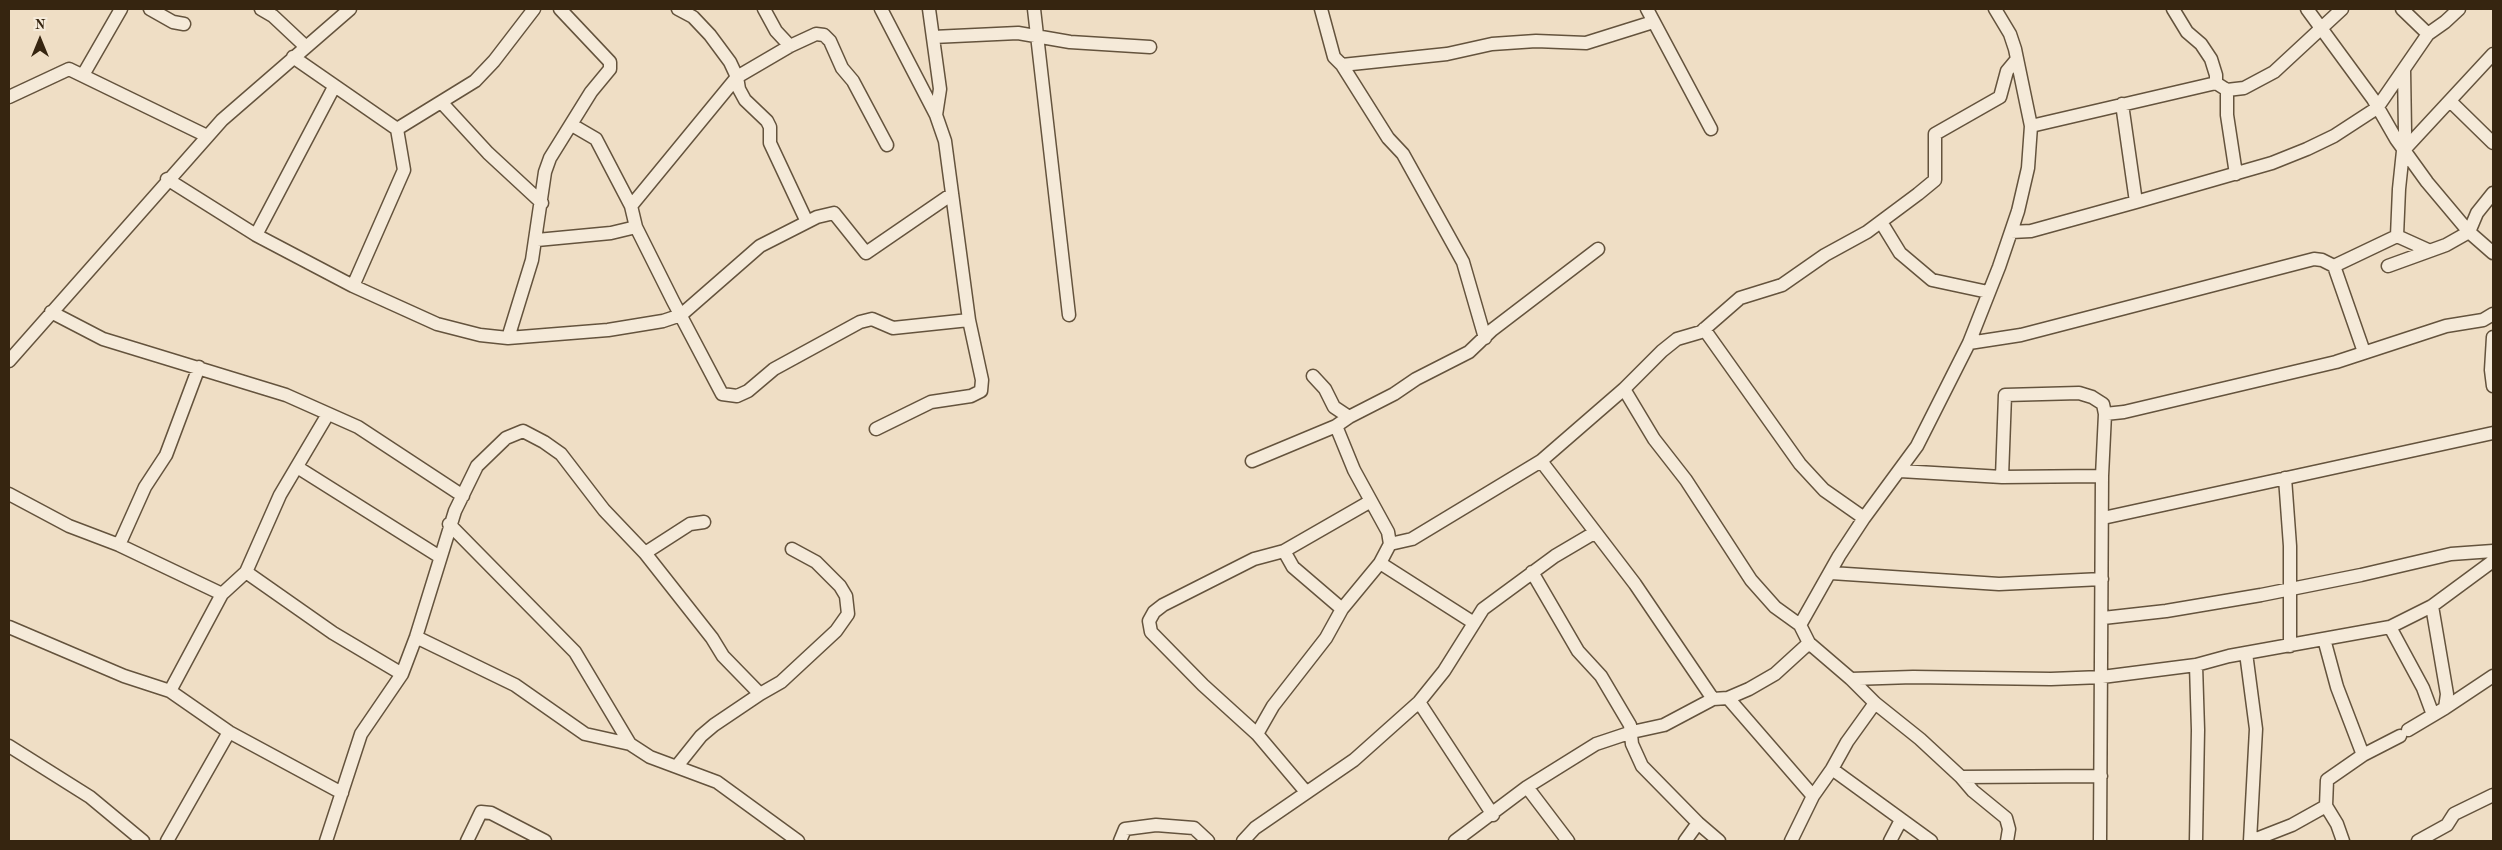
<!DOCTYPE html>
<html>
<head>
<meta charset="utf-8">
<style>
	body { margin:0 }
	#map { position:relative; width:2502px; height:850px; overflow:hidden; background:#efdec5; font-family:"Old Standard TT",serif }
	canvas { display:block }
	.frame { position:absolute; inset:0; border:10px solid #362510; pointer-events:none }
	.north { position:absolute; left:15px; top:15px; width:50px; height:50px; -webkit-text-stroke:4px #f5ead9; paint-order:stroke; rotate:0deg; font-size:14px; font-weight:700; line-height:20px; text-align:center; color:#362510 }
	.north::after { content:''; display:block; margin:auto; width:18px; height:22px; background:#362510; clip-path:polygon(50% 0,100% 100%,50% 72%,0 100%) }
</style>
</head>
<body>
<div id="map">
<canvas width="2502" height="850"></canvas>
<div class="frame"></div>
<div class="north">N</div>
</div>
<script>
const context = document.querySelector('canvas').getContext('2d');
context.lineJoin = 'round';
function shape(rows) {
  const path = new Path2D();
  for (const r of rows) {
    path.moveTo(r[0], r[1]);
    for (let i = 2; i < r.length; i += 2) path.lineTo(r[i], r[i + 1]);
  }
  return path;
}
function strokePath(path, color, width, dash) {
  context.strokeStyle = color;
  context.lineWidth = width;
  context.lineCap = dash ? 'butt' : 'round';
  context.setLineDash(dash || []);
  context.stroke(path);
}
const minor = shape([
	[150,9,173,22,184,24],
	[261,9,273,16,305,46],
	[678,9,693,17,710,35,730,62,737,77,739,89,745,100,767,121,770,127,770,143,807,222],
	[764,9,776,31,790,46],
	[929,9,940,89,936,115],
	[1034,9,1069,315],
	[1321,9,1334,57,1342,65,1388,138,1403,154,1463,262,1485,338],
	[1647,9,1711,129],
	[2173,9,2187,32,2201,44,2211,59,2216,75,2216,83],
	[2307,9,2373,99,2396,139,2427,182,2469,232,2493,253],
	[2402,9,2428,34,2445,22,2459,9],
	[933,37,1018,33,1070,42,1150,47],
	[293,57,397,129,404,170,353,286],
	[1342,65,1447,54,1492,44,1536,41,1586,43,1653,22],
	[83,75,121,9],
	[2227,90,2227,115,2236,174],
	[9,97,69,69,207,136],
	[2450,101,2493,143],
	[442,103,488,153,542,203],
	[2122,104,2136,202],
	[572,125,596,139,631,206,636,227,673,301,722,394,737,396,748,391,774,369,860,322,872,319,893,328,969,320],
	[2031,126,2216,83,2227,90,2244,88,2274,72,2342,9],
	[397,129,475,81,494,61,534,9],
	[2404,150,2493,54],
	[167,179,256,235,353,286,437,324,480,335,508,338,608,330,663,321,681,315,760,246,817,217,834,213,866,253,952,194],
	[631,206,737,77,790,46,816,34,824,35,830,41,842,68,853,81,887,145],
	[1881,222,1900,253,1932,280,1988,292],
	[2011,232,2031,231,2136,202,2272,163,2307,149,2334,136,2377,108,2428,34],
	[256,235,334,87],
	[2397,236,2399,189,2405,132,2404,69],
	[2397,236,2428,250],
	[537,240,611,233,636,227],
	[2334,266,2397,236],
	[2388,266,2446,245,2469,232,2477,213,2493,193],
	[51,312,103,339,286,395,358,427,463,496],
	[1704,329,1800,464,1824,490,1864,518],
	[2493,337,2491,370,2493,386],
	[508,338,532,260,545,172,550,158,591,92,610,69,610,62,560,9],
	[1969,343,2021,335,2314,259,2322,260,2334,266,2364,352],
	[9,361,222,120,350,9],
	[1313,376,1325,389,1334,407,1349,417],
	[1624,389,1654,439,1686,480,1751,580,1775,607,1800,625,1809,643,1851,679,1875,703,1920,739,1961,777,1973,791,2006,818,2009,829,2007,841],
	[1336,426,1354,470,1388,532,1390,544],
	[876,429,931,402,971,396,981,391,982,380,969,320,945,141,936,115,881,9],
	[1252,461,1336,426,1349,417,1394,394,1416,379,1469,352,1492,330,1598,249],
	[1541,461,1635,584,1713,699],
	[297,467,440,557],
	[1900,471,2002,477,2102,476],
	[2002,477,2005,395,2079,393,2092,397,2103,404,2105,414,2124,412,2336,362,2446,326,2483,320,2493,314],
	[2285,478,2290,546,2290,646],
	[9,494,69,526,119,545,222,594],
	[2103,518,2493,433],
	[449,524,575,652,630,744],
	[119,545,145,487,166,455,199,367],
	[1284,551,1293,567,1342,609],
	[645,553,690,524,704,522],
	[1380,563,1474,623],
	[246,572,333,633,402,674],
	[1532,572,1578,651,1601,676,1630,725,1632,744,1642,766,1698,823,1719,841],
	[1831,573,1999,584,2102,579],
	[2432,606,2447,694,2445,708],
	[2103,618,2166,611,2261,595,2361,575,2451,554,2493,551],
	[1800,625,1839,556,1864,518,1917,446,1969,343,1999,267,2018,211,2028,168,2031,126,2015,49,2010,34,1995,9],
	[9,627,124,676,170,691,229,732,342,793],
	[2390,627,2423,688,2433,715],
	[416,637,515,685,585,734,630,744,650,757,717,782,798,841],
	[2324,639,2337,687,2363,755],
	[2246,653,2256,729,2250,841],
	[2196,665,2198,730,2196,841],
	[1851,679,1913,677,2051,679,2102,677,2196,665,2229,656,2390,627,2432,606,2493,561],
	[170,691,222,594,246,572,280,495,328,414],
	[1728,698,1813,796],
	[1419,702,1493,815],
	[2408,730,2445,708,2493,676],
	[1257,734,1273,706,1326,638,1342,609,1380,563,1390,544,1412,539,1541,461,1624,389,1662,351,1677,339,1701,332,1740,298,1782,285,1825,255,1867,232,1918,194,1935,180,1935,134,2000,97,2007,71,2017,59],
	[9,746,90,797,143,841],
	[677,766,701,736,714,725,760,694,781,682,836,631,848,614,846,596,840,586,816,562,792,549],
	[1832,769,1931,841],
	[1961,777,2101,776],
	[1527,787,1568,841],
	[1306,792,1257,734,1203,685,1151,632,1149,621,1154,612,1163,605,1254,559,1284,551,1371,501],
	[2326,806,2337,824,2343,841],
	[167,841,229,732],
	[326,841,361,734,402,674,416,637,455,511,477,466,506,438,523,431,544,442,561,454,604,510,645,553,712,638,723,656,760,694],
	[467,841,481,812,491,813,545,841],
	[1120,841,1125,829,1156,825,1194,828,1208,841],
	[1243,841,1255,828,1354,760,1419,702,1444,671,1483,609,1555,556,1594,533],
	[1455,841,1527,787,1596,744,1632,732,1664,725,1713,699,1728,698,1749,689,1775,674,1809,643],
	[1685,841,1698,823],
	[1791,841,1813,796,1832,769,1847,742,1875,703],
	[1890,841,1901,820],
	[2100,841,2102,476,2105,414],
	[2251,841,2292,825,2326,806,2327,780,2363,755,2400,736],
	[2418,841,2447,825,2454,814,2493,795]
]);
strokePath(minor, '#64533d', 15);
strokePath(minor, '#f5ead9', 12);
</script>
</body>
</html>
